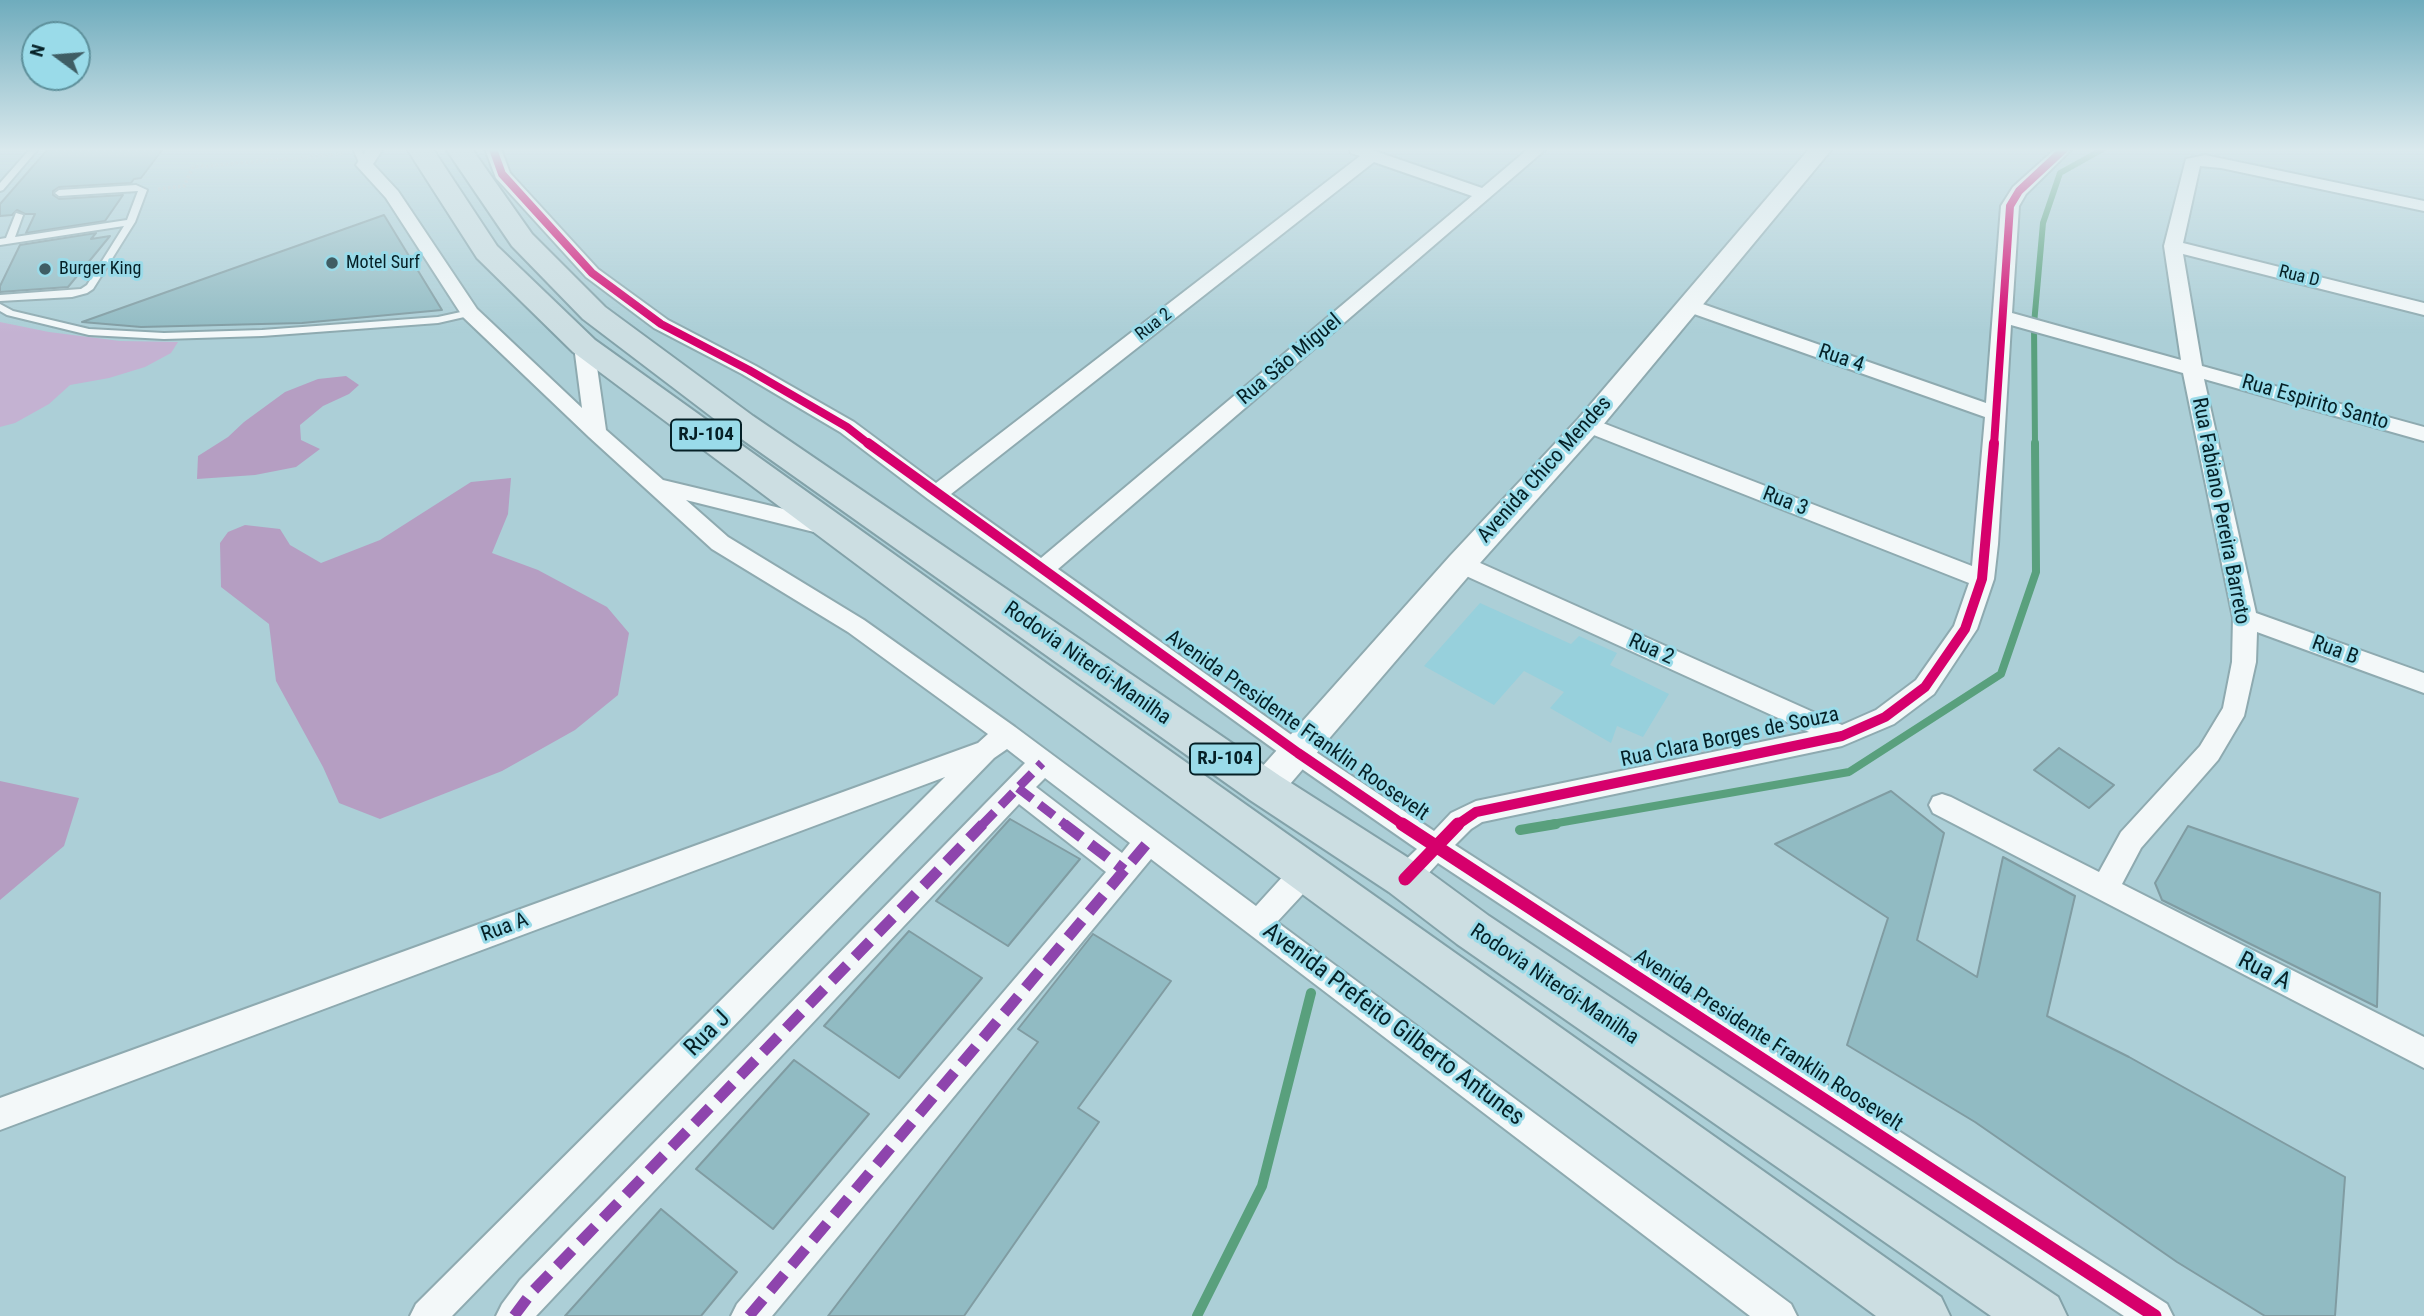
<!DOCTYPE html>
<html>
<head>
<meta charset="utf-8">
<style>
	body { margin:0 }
	#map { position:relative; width:2424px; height:1316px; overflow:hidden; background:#accfd7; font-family:"Roboto Condensed",sans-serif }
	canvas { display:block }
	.north { position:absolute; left:21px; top:21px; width:70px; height:70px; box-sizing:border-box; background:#9adbe9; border:2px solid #5e909b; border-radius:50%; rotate:286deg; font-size:19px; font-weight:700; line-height:28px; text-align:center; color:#052026 }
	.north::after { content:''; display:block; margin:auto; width:24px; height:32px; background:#3f5d64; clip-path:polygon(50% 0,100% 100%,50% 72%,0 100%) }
</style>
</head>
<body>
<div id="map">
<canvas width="2424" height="1316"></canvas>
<div class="north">N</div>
</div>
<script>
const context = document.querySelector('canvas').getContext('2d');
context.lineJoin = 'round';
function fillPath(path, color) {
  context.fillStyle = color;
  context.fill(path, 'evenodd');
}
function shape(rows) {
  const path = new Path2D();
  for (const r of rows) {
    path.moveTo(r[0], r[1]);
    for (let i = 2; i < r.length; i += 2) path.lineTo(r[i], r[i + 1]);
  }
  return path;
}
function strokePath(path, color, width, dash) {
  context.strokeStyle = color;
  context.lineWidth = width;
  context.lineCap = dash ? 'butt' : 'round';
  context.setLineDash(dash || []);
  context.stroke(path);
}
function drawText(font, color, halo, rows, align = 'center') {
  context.font = font + ' "Roboto Condensed",sans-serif';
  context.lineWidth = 6;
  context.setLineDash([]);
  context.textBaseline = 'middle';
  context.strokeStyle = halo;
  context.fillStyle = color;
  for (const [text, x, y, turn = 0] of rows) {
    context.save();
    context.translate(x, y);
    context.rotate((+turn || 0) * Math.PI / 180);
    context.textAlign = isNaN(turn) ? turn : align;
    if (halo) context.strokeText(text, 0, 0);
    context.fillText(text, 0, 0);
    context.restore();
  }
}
const built = shape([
	[1480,603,1571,644,1579,636,1617,653,1610,665,1669,694,1643,737,1617,726,1611,743,1550,708,1564,692,1524,671,1494,705,1424,666]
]);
const green = shape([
	[0,322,49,332,120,341,178,342,171,353,145,367,109,378,70,385,49,404,15,423,0,427]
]);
const forest = shape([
	[346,376,359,385,349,394,323,406,300,425,301,440,320,449,296,467,255,475,197,479,198,456,228,437,244,422,285,392,318,379],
	[511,478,508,514,492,553,538,570,607,607,629,633,618,695,575,730,502,771,380,819,339,803,323,767,276,681,269,624,221,587,220,543,228,532,245,525,280,529,290,545,321,563,380,540,471,482],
	[0,781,79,798,64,846,0,900]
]);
const streamFar2 = shape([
	[2035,445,2034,324,2043,223,2060,173,2103,149]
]);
const streamFar1 = shape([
	[1546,825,1849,772,2001,674,2036,572,2035,443]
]);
const stream = shape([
	[1520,830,1556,824],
	[1197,1316,1262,1186,1311,993]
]);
const building = shape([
	[48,149,163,149,141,178,134,179,131,183,59,187,53,191,53,195,59,199,123,195,105,221,26,233,35,214,25,214,17,210,12,215,0,216,0,204,48,149],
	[384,215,442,310,302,323,141,327,82,322,384,215],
	[96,233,91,239,110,236,68,287,0,292,0,286,20,245,96,233],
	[2059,748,2114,785,2089,808,2034,770,2059,748],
	[1891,791,1944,833,1917,940,1977,977,2003,857,2075,896,2047,1016,2129,1057,2345,1177,2335,1316,2265,1316,2177,1262,1975,1122,1847,1045,1888,918,1775,844,1891,791],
	[1010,819,1080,859,1008,946,936,901,1010,819],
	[2188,826,2380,893,2377,1007,2162,900,2155,883,2188,826],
	[909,931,982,978,899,1078,824,1026,909,931],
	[1093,934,1171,981,1078,1108,1099,1122,964,1316,828,1316,1038,1042,1018,1029,1093,934],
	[794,1060,869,1114,773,1229,696,1169,794,1060],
	[661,1209,737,1272,701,1316,565,1316,661,1209]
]);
const path = shape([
	[158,189,184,186,193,167,343,154]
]);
const lane = shape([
	[30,149,38,149,3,190,0,191,0,183,30,149],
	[353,149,361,149,368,165,367,167,361,167,353,149],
	[136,185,147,190,135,222,93,289,87,293,72,297,0,301,0,295,81,289,87,285,124,226,0,245,0,239,6,238,16,213,23,215,15,237,127,220,138,191,59,196,55,193,59,190,136,185],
	[0,304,13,311,89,329,164,333,262,330,438,317,470,310,475,313,473,315,438,323,262,336,164,339,89,335,7,315,0,311,0,304]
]);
const street = shape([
	[367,149,383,149,373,164,398,191,477,309,582,408,574,346,577,342,591,342,594,346,606,430,663,480,830,520,838,523,841,528,838,533,830,536,686,500,728,537,864,620,1015,727,1256,906,1295,863,1305,860,1315,863,1319,872,1315,881,1277,922,1791,1304,1797,1316,1750,1316,1151,859,772,1316,731,1316,737,1304,1106,872,1019,804,536,1316,496,1316,502,1304,520,1280,1025,763,1007,749,994,758,452,1316,410,1316,416,1304,945,777,0,1130,0,1098,978,743,988,734,848,632,712,549,589,437,463,317,386,198,356,165,367,149],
	[1045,778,1130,843,1122,853,1036,787,1045,778],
	[485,149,501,149,510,173,598,269,668,320,756,366,854,422,936,483,1360,156,1351,153,1350,149,1369,149,1482,188,1528,149,1546,149,1058,569,1307,746,1434,831,1451,813,1476,801,1809,732,1453,570,1450,564,1453,558,1461,556,1469,558,1842,725,1876,710,1916,680,1954,626,1969,583,1581,430,1578,425,1581,420,1595,420,1972,566,1985,417,1680,309,1678,305,1680,301,1694,301,1986,403,2001,206,2013,187,2055,149,2072,149,2026,194,2019,206,2012,313,2181,360,2164,246,2186,159,2205,155,2424,201,2424,211,2221,168,2200,166,2183,243,2424,303,2424,315,2183,254,2202,366,2424,427,2424,441,2204,379,2256,613,2424,673,2424,693,2257,632,2256,662,2244,716,2218,760,2141,848,2122,884,2424,1037,2424,1068,1933,813,1929,805,1933,797,1942,794,1951,797,2099,872,2121,832,2200,746,2223,708,2232,662,2233,618,2183,373,2011,325,1998,544,1994,579,1977,629,1934,694,1894,724,1842,746,1482,822,1471,829,1455,845,2167,1304,2173,1316,2124,1316,1438,863,1415,888,1405,891,1395,888,1391,879,1395,870,1417,849,1289,760,928,499,840,432,742,374,654,328,586,277,496,178,485,149],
	[1374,162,1472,196,1041,558,951,494,1374,162]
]);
const secondary = shape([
	[1809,149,1832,149,1598,431,1472,572,1278,798,1265,803,1252,798,1247,788,1252,778,1450,556,1578,419,1809,149]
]);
const highway = shape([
	[407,149,433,149,497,246,595,340,1050,666,1941,1297,1950,1316,1876,1316,1022,688,573,352,477,258,407,149],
	[446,149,472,149,532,234,605,307,753,416,1280,776,1421,866,1489,916,2058,1297,2067,1316,1991,1316,1457,944,1389,892,1250,800,729,430,583,319,512,246,446,149]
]);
const quietFar1 = shape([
	[1018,788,1066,825],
	[982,825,1042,763]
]);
const quiet = shape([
	[1064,824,1124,870],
	[514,1316,532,1292,983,824],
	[749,1316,1149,841]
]);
const cyclewayFar2 = shape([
	[493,149,502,174,592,273,661,324,749,370,847,427,870,445],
	[1994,445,2010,206,2019,191,2064,149]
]);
const cyclewayFar1 = shape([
	[868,443,1298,753,1404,825],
	[1457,825,1476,812,1842,736,1885,717,1925,687,1965,629,1982,579,1994,443]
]);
const cycleway = shape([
	[1402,824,2155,1316],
	[1405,879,1458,824]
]);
const markers = [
	[332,263,7,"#3f5d64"],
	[45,269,7,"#3f5d64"]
];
const farPoinames = [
	["Motel Surf",346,263],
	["Burger King",59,269]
];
const farStreetnames = [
	["Rua D",2299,277,14],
	["Rua 2",1154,325,-38]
];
const shields = [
	[706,435,70],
	[1225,759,70]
];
const shieldNames = [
	["RJ-104",706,435],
	["RJ-104",1225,759]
];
const streetNames = [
	["Rua 4",1841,359,19],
	["Rua São Miguel",1290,360,-40],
	["Rua Espirito Santo",2315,403,16],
	["Avenida Chico Mendes",1545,470,-48],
	["Rua 3",1785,502,21],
	["Rua Fabiano Pereira Barreto",2220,511,79],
	["Rua 2",1651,650,24],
	["Rua B",2335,651,20],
	["Rodovia Niterói-Manilha",1087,664,35],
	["Avenida Presidente Franklin Roosevelt",1297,726,35],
	["Rua Clara Borges de Souza",1730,738,-12],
	["Rua A",505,928,-20],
	["Rodovia Niterói-Manilha",1554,985,34],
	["Avenida Presidente Franklin Roosevelt",1768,1041,33]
];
const nearStreetnames = [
	["Rua A",2264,972,27],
	["Avenida Prefeito Gilberto Antunes",1393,1025,37],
	["Rua J",708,1034,-45]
];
fillPath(built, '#97d0dc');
fillPath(green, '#c4b2d2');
fillPath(forest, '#b59ec2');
strokePath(streamFar2, '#59a07d', 6);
strokePath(streamFar1, '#59a07d', 8);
strokePath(stream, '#59a07d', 10);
fillPath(building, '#91bbc3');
strokePath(building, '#809ca2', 2);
strokePath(lane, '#8eaab0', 4);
strokePath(street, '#8eaab0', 4);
strokePath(secondary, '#8eaab0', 4);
strokePath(highway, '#83a2a9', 4);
strokePath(path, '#bdc8cb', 3.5, [2.5, 2.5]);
fillPath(lane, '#f3f8f9');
fillPath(street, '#f3f8f9');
fillPath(secondary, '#f3f8f9');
fillPath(highway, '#ccdee2');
strokePath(quietFar1, '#8e44ad', 9, [18, 9]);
strokePath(quiet, '#8e44ad', 11, [22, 11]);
strokePath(cyclewayFar2, '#d6006c', 8);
strokePath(cyclewayFar1, '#d6006c', 10);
strokePath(cycleway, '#d6006c', 13);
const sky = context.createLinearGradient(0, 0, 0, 333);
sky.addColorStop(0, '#6facbd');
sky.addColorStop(0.45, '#dae9ed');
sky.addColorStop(1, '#dae9ed00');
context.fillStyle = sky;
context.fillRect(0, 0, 2424, 333);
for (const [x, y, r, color] of markers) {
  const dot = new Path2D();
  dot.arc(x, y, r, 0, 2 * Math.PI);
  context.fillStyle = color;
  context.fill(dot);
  strokePath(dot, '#9adbe9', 2.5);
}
drawText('18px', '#052026', '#9adbe9', farPoinames, 'left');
drawText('18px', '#052026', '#9adbe9', farStreetnames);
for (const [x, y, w] of shields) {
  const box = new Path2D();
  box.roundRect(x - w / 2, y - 15.5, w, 31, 5);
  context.fillStyle = '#9adbe9';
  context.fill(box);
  strokePath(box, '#052026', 2);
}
drawText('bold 19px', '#052026', null, shieldNames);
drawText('21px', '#052026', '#9adbe9', streetNames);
drawText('24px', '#052026', '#9adbe9', nearStreetnames);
</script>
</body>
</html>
